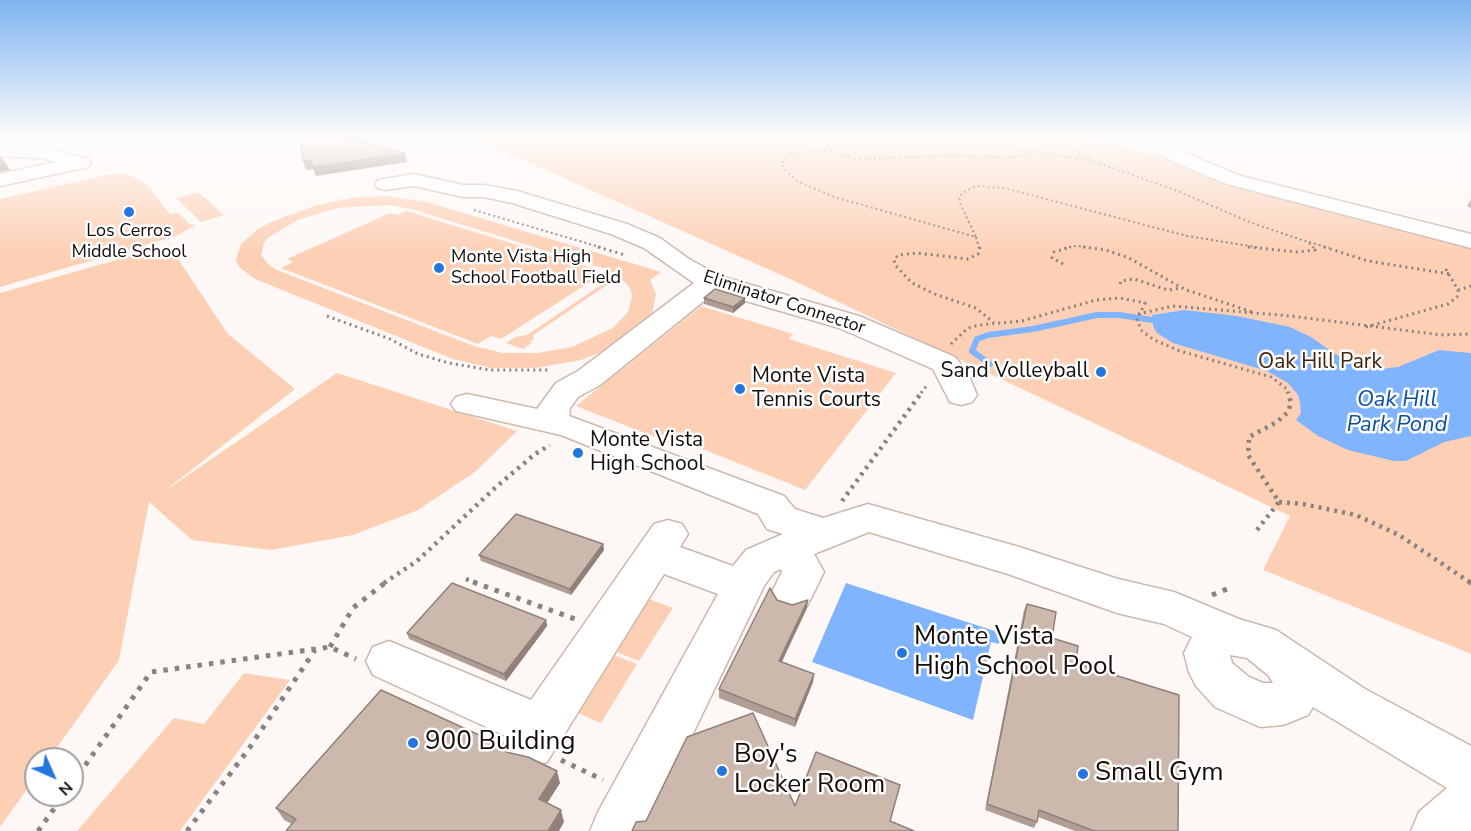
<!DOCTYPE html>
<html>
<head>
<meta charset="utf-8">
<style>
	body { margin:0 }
	#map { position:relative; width:1471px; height:831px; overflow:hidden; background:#fdf8f6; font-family:"Nunito Sans",sans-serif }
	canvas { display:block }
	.north { position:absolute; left:24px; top:747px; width:60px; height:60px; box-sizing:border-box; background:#fff; border:2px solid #a19e9d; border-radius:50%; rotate:135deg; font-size:16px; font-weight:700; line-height:24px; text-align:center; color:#140d09 }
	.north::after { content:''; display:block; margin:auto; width:21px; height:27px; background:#2575e0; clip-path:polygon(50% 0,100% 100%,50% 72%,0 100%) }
</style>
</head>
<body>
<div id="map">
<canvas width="1471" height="831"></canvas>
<div class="north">N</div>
</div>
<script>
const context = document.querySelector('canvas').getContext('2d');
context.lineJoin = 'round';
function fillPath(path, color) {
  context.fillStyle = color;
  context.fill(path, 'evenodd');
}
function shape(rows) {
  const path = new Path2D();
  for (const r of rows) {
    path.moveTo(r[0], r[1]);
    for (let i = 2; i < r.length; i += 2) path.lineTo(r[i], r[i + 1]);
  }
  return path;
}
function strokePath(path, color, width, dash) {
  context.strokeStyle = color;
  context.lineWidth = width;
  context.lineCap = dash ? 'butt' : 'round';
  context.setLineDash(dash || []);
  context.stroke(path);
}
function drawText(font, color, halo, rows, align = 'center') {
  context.font = font + ' "Nunito Sans",sans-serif';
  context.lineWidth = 5;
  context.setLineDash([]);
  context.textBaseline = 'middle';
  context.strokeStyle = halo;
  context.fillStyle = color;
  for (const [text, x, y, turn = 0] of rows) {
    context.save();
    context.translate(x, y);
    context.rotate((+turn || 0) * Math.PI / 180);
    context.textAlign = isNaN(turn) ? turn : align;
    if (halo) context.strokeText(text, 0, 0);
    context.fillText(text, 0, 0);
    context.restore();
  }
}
const green = shape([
	[472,137,1085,137,1163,157,1218,179,1471,247,1471,654,1263,570,1290,516,790,279],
	[116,173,127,173,147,185,170,214,179,213,189,224,196,225,176,236,0,287,0,199],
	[198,192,224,215,201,222,176,198],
	[385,196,427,202,661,272,650,280,656,294,652,315,645,325,619,345,581,360,536,368,491,368,453,359,255,279,239,267,236,260,241,244,258,229,271,222,317,205,352,198],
	[390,205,411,209,609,270,625,282,630,288,632,296,628,312,613,328,572,347,537,353,503,353,474,346,277,270,269,265,261,255,264,243,269,237,298,220,337,208],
	[407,211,595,269,587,274,596,278,501,339,491,336,478,344,281,268,293,262,287,259,390,213,397,215],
	[169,245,227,333,295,389,162,493,337,373,517,431,475,472,418,510,353,535,271,550,192,540,149,502,119,660,49,759,36,759,36,777,0,827,0,293],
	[610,279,614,280,532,336,535,338,530,342,532,343,523,349,506,343,515,337,527,335],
	[701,306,793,334,789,339,896,373,805,490,685,442,680,447,576,406],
	[619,588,673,608,639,661,583,639],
	[580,642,637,664,601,723,541,697],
	[244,673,290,680,180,831,77,831,174,718,204,724]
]);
const water = shape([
	[1185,310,1237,316,1290,327,1311,337,1335,354,1358,365,1380,369,1398,367,1439,350,1471,353,1471,436,1444,442,1406,461,1394,461,1348,450,1318,436,1296,420,1301,413,1300,403,1298,395,1288,383,1267,371,1173,343,1157,333,1153,326,1152,315],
	[846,583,1001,633,999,644,991,642,973,720,812,662]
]);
const stream = shape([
	[990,364,972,351,977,339,988,335,1033,329,1097,315,1119,315,1152,320]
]);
const pathFar3 = shape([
	[769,137,830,142],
	[1047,137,1089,158],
	[1078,137,1127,148],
	[825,150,857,159,942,156,1013,157,1039,152],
	[825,150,789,154,782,163,784,169,797,181,834,197,976,237,959,201,962,193,976,186,1004,188,1187,236,1262,248],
	[825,150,831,142,953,139,1093,161,1175,190,1252,223,1308,242,1314,248],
	[474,210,603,248],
	[976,237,979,248],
	[1309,242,1329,248],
	[1064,248,1076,246,1094,248]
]);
const pathFar2 = shape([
	[598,247,625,255],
	[980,247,978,254,968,259,917,253,898,255,894,260,895,265,912,283,937,295,976,308,994,323],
	[1083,247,1106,250,1129,258,1184,289,1252,312],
	[1248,247,1296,252,1315,250,1312,247],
	[1324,247,1368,261,1450,274],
	[1063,264,1052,258,1054,252,1071,247],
	[1120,284,1121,281,1134,279,1168,290,1181,288],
	[1458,290,1471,286],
	[1138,314,1173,306,1290,316,1441,335,1471,334],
	[327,316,390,339,418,354,449,363,490,370,551,370],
	[1366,327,1448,304,1457,297,1458,290,1444,266],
	[951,344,968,328,979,325,1022,321,1096,300,1120,298,1145,303,1137,320,1142,331,1154,340,1180,351,1271,377,1287,389,1288,393],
	[921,393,928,384]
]);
const pathFar1 = shape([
	[842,501,922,392],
	[1279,502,1303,504,1356,515,1399,535,1471,583],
	[1257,530,1279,502,1248,455,1249,437,1277,422,1288,412,1291,403,1288,392],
	[466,579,477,583],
	[384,583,417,561,496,487,535,454,550,445]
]);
const path = shape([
	[473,582,575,619],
	[1469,582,1471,583],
	[1212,595,1232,587],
	[330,647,353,608,386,582],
	[561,760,603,780],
	[72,784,151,672,330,647,356,659],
	[38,831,64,795],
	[187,831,248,750,315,650]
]);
const minor = shape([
	[345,137,363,137,364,139,362,143,355,145,348,143,345,137],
	[1133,137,1156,137,1190,155,1241,176,1471,234,1471,248,1227,184,1176,163,1135,141,1133,137],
	[0,144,39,146,88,159,91,163,88,167,0,186,0,174,56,162,38,158,0,156,0,144],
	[414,174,463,185,484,185,517,191,627,224,660,238,689,259,720,276,859,316,955,357,967,372,977,395,972,402,961,405,950,402,933,369,839,328,715,292,600,385,578,397,570,408,569,416,784,496,795,509,823,518,868,504,1019,547,1118,579,1174,592,1239,619,1276,630,1365,689,1471,746,1471,831,1411,831,1419,812,1447,788,1313,707,1308,715,1283,725,1260,727,1215,707,1196,686,1189,672,1184,653,1192,637,1164,624,1117,613,1008,574,869,532,814,554,824,572,807,606,792,611,777,606,771,594,782,572,781,569,774,572,764,586,646,831,590,831,598,812,718,594,664,574,547,762,529,768,511,762,504,745,508,737,373,675,366,661,373,647,389,641,531,700,654,524,668,520,682,524,688,534,680,547,733,566,746,550,783,534,767,529,758,514,561,435,456,411,451,404,456,397,467,394,537,409,556,383,578,371,694,283,644,248,611,234,512,203,484,197,463,197,414,186,385,190,378,188,375,184,378,180,414,174],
	[1230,655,1247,658,1269,676,1273,683,1263,683,1249,677,1232,663,1230,655]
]);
const wall = shape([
	[1471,199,1471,208,1467,206],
	[704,298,745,298,745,303,733,313,704,304],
	[603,544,604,550,571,595,481,561,479,555],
	[777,600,807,608,782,662,814,674,813,682,795,727,719,698,719,689],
	[1027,604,1052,638,1076,663,1178,831,1075,831,1038,817,1037,822,1034,828,985,810,1024,610],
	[546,620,547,626,506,681,409,639,407,633],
	[506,752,560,783,547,803,564,822,292,824,284,820,276,808]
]);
const shadedWall = shape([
	[405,153,407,162,316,176,313,169,306,170,303,161],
	[0,157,2,157,10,170,0,172],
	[745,298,745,303,733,313,733,307],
	[603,544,604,550,571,595,570,589],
	[808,600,807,608,778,669,779,661],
	[546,620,547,626,506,681,504,674],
	[814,674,813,682,795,727,795,719],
	[557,771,560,783,542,811,539,799],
	[561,810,564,822,559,831,548,831]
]);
const building = shape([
	[299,137,346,137,405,153,313,167,311,160,303,161,299,137],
	[715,289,745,298,733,307,704,298,715,289],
	[516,514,603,544,570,589,479,555,516,514],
	[452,583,546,620,504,674,407,633,452,583],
	[770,588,777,600,792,605,808,600,779,661,814,674,795,719,719,689,770,588],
	[1027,604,1056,612,1052,638,1078,646,1076,663,1179,695,1178,831,1094,831,1039,810,1037,822,987,804,1027,604],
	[381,690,503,746,506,752,528,757,557,771,539,799,561,810,548,831,286,831,296,819,276,808,381,690],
	[753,713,795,806,816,752,900,785,890,821,914,831,632,831,636,822,646,821,687,737,753,713]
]);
const markers = [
	[129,212,6,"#2575e0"],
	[439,268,6,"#2575e0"],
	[1101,372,6,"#2575e0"],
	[740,389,6,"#2575e0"],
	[578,453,6,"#2575e0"],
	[902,653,6,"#2575e0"],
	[413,743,6,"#2575e0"],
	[722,771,6,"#2575e0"],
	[1083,774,6,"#2575e0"]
];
const farPoinames = [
	["Los Cerros",129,232],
	["Middle School",129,253],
	["Monte Vista High",451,258,"left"],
	["School Football Field",451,279,"left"]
];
const farStreetnames = [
	["Eliminator Connector",784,303,18]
];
const parkNames = [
	["Oak Hill Park",1320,363]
];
const poiNames = [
	["Sand Volleyball",1089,372,"right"],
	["Monte Vista",752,377],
	["Tennis Courts",752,401],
	["Monte Vista",590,441],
	["High School",590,465]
];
const waterNames = [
	["Oak Hill",1397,401],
	["Park Pond",1397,426]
];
const nearPoinames = [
	["Monte Vista",914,638],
	["High School Pool",914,668],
	["900 Building",425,743],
	["Boy's",734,756],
	["Locker Room",734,786],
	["Small Gym",1095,774]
];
fillPath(green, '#fdd0b6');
fillPath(water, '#80b4fe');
strokePath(stream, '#80b4fe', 6);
strokePath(minor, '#ccb8ac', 3);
strokePath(pathFar3, '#898380', 2, [2, 3]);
strokePath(pathFar2, '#898380', 3, [2, 4]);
strokePath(pathFar1, '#898380', 4.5, [3, 5]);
strokePath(path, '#898380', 5, [4.5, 7]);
fillPath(minor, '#fff');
fillPath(wall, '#b09e95');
fillPath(shadedWall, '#908179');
fillPath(building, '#cdb8ad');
strokePath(building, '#908179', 1.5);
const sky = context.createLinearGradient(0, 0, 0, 253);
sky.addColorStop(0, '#7eb4f1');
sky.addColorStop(0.54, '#fefcfb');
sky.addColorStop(1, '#fefcfb00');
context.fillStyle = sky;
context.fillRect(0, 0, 1471, 253);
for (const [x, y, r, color] of markers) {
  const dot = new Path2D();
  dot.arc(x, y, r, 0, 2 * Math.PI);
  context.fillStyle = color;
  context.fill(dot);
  strokePath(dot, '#fff', 2);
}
drawText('18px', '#140d09', '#fff', farPoinames);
drawText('18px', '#140d09', '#fff', farStreetnames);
drawText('21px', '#43220c', '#fff', parkNames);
drawText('21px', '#140d09', '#fff', poiNames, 'left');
drawText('italic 22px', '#0b4fa4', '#fff', waterNames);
drawText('26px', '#140d09', '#fff', nearPoinames, 'left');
</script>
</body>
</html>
